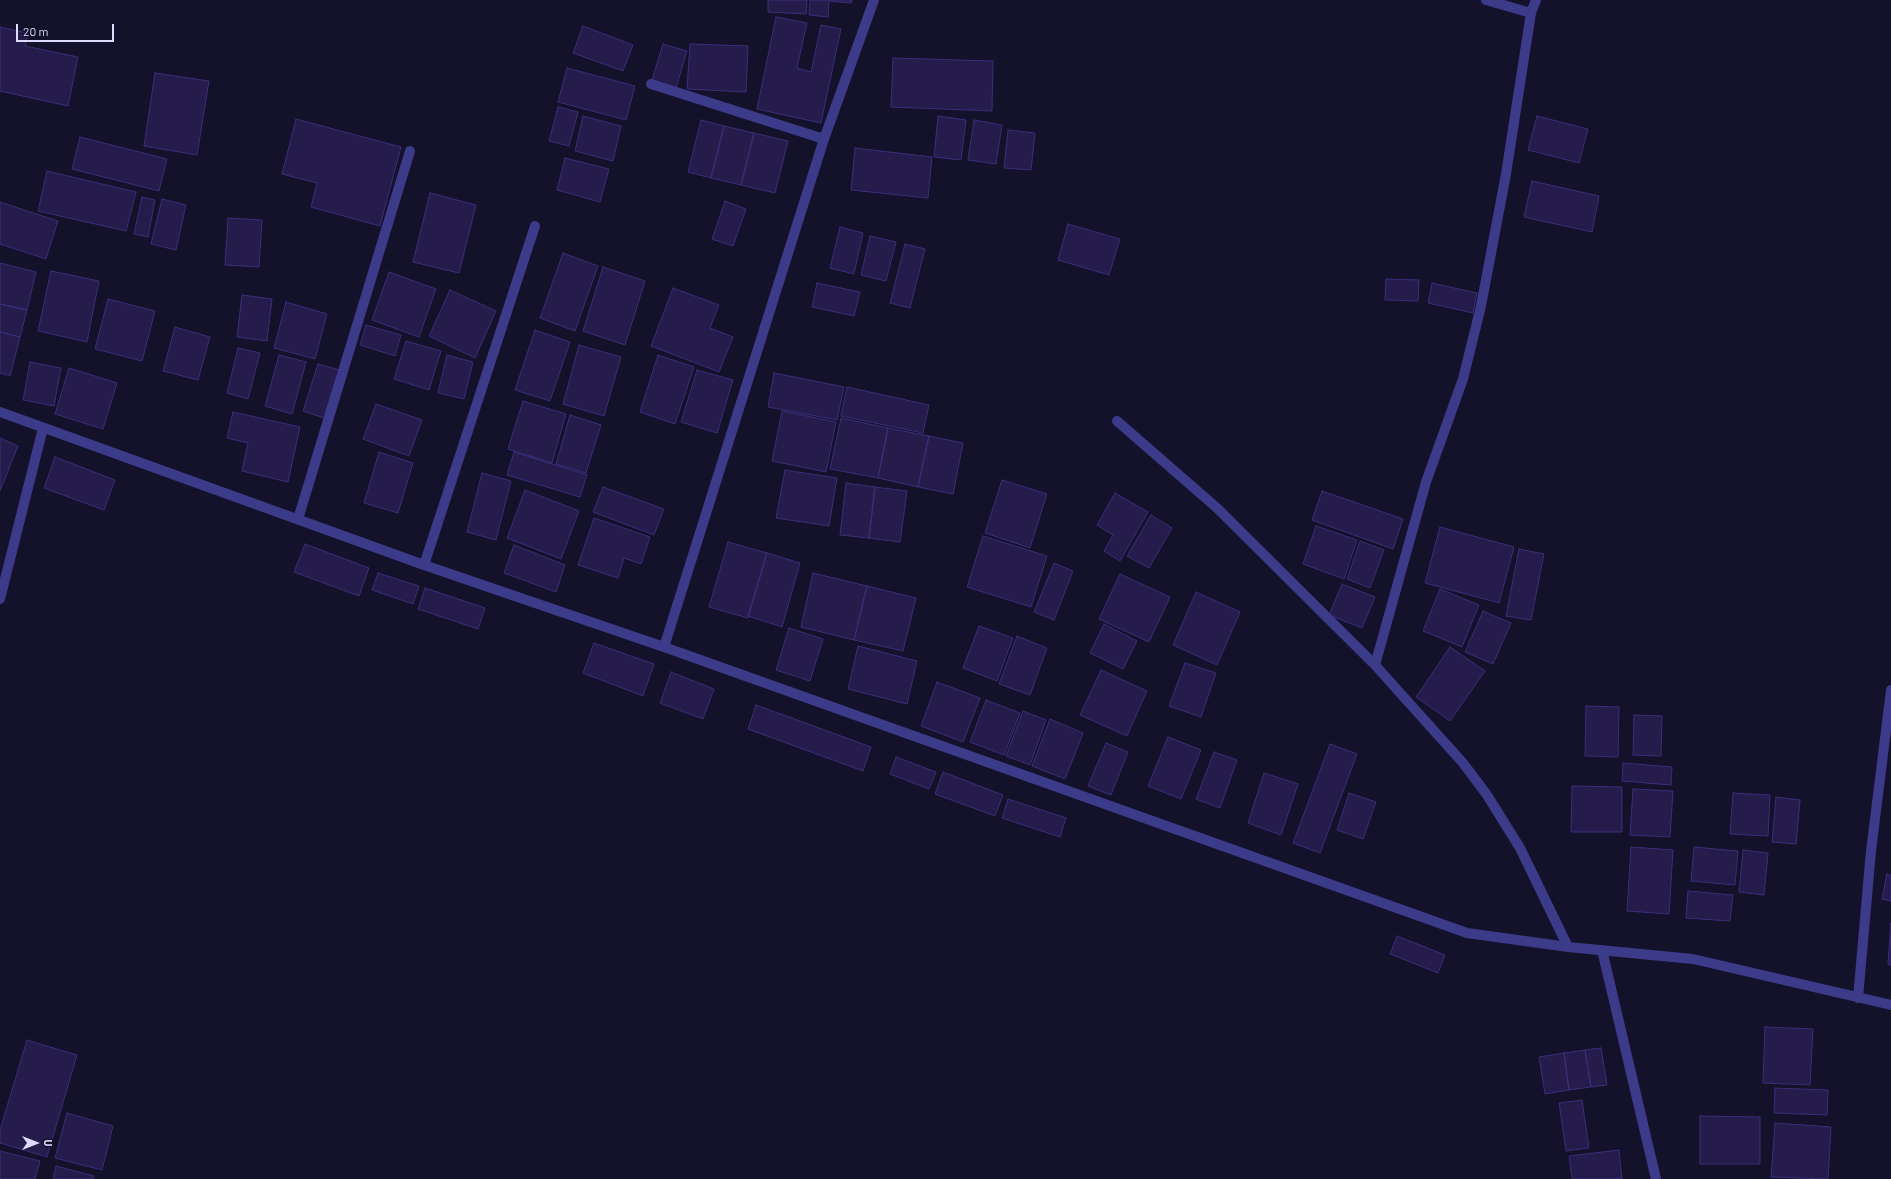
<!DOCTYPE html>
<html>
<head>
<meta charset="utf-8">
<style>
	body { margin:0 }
	#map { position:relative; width:1891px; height:1179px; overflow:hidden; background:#14112b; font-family:Barlow,sans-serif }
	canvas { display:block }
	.north { position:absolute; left:16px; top:1123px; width:40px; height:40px; -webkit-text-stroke:3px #14112b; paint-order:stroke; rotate:90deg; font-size:11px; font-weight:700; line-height:16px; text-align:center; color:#dedbff }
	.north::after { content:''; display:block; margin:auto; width:14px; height:18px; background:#dedbff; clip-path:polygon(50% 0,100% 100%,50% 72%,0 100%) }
	.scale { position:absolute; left:16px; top:24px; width:98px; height:18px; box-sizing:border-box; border:2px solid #dedbff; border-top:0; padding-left:5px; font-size:12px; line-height:14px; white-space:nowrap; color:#dedbff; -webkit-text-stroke:3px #14112b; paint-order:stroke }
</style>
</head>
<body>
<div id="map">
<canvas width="1891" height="1179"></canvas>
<div class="north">U</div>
<div class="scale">20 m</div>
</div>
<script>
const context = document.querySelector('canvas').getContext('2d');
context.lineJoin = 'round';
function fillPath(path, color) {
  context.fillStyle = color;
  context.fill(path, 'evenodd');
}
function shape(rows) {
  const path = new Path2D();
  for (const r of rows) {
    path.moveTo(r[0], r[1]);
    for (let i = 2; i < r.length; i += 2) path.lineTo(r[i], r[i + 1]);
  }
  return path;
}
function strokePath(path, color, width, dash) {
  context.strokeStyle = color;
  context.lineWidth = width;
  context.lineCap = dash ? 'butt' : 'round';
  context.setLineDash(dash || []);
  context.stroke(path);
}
const building = shape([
	[768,0,807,0,806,14,768,12,768,0],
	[810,0,852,0,851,3,829,1,828,17,809,15,810,0],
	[776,17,807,23,797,68,811,72,821,25,841,29,821,123,757,109,776,17],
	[583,26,633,45,623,71,573,53,583,26],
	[0,27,28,33,25,46,78,57,68,106,0,91,0,27],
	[663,44,687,51,676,88,652,80,663,44],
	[690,44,748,46,746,92,687,89,690,44],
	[893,58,993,61,992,111,891,107,893,58],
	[567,68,635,86,626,120,558,102,567,68],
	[155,73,209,81,197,155,144,146,155,73],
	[558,107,578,112,569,146,549,141,558,107],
	[583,116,621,126,613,161,575,151,583,116],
	[938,116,966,120,961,160,934,157,938,116],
	[1537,116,1588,129,1579,163,1528,150,1537,116],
	[296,119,401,147,380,226,311,207,317,183,282,174,296,119],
	[701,120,724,126,711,178,688,172,701,120],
	[974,120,1002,125,996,164,968,160,974,120],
	[724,126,754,133,741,185,711,178,724,126],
	[1008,130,1035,133,1031,170,1004,168,1008,130],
	[754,133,788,141,775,193,741,185,754,133],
	[80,137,167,159,159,191,72,169,80,137],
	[855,148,932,157,928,198,851,190,855,148],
	[565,158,609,169,600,202,557,190,565,158],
	[47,171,136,192,126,231,38,211,47,171],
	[1532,181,1599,196,1592,232,1524,217,1532,181],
	[430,193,476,205,459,273,413,262,430,193],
	[142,197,155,200,148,237,134,234,142,197],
	[162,199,186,205,176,250,151,244,162,199],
	[725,201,746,209,733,246,712,239,725,201],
	[0,202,58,221,46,259,0,244,0,202],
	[228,218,262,220,259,267,225,265,228,218],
	[1068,224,1120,239,1109,275,1058,260,1068,224],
	[840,227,863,233,854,274,830,268,840,227],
	[870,236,896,242,886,281,861,275,870,236],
	[905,244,925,249,910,308,890,303,905,244],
	[563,253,598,266,575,331,540,318,563,253],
	[0,263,36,272,27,310,0,304,0,263],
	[603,267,645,281,625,345,583,331,603,267],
	[51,271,99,281,87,342,38,331,51,271],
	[389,272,436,289,419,337,372,320,389,272],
	[1386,279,1419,280,1418,301,1385,300,1386,279],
	[817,283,860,292,854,316,812,307,817,283],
	[1432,283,1477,293,1473,313,1428,303,1432,283],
	[673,288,719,305,710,328,733,337,719,372,651,346,673,288],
	[450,290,496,311,475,358,429,336,450,290],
	[242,295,272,299,267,341,237,337,242,295],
	[108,299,155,311,142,361,95,349,108,299],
	[286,302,327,314,315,359,274,348,286,302],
	[0,304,27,310,20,337,0,332,0,304],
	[366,325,401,335,395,356,360,345,366,325],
	[175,327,210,337,198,380,163,371,175,327],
	[535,330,570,342,550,401,515,390,535,330],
	[0,332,20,337,10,376,0,373,0,332],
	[406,341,441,351,429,390,394,379,406,341],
	[579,345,621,357,604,416,563,404,579,345],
	[238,348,260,353,248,399,227,393,238,348],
	[279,355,306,362,292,414,265,406,279,355],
	[447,355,473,362,464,399,438,393,447,355],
	[658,355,694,367,675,424,640,412,658,355],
	[30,362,61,368,54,406,23,400,30,362],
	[318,364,339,370,324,418,303,411,318,364],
	[69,368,117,383,103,429,55,414,69,368],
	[697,370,733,380,717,433,681,422,697,370],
	[774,373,844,387,837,420,768,407,774,373],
	[847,387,929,405,923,433,841,416,847,387],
	[523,401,566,414,552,463,508,449,523,401],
	[376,404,422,420,409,456,363,439,376,404],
	[782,411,836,422,826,472,772,461,782,411],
	[233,412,300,427,288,482,242,471,248,443,227,438,233,412],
	[570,415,601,425,586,473,556,464,570,415],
	[841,418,888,428,878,478,830,469,841,418],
	[888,428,929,436,918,487,878,478,888,428],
	[929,436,963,443,953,494,918,487,929,436],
	[0,438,18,446,0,491,0,438],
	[379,452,413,463,398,513,364,503,379,452],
	[514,452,587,475,580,497,507,475,514,452],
	[55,457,115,480,104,510,44,488,55,457],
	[785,470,837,478,829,526,776,518,785,470],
	[482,473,511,481,496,540,467,532,482,473],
	[1002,480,1047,494,1030,548,985,533,1002,480],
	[846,483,875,487,869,538,840,535,846,483],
	[603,487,664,509,654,535,593,512,603,487],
	[875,487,907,491,900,542,869,538,875,487],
	[525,490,579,511,561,559,507,538,525,490],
	[1322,491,1403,519,1393,549,1312,520,1322,491],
	[1115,493,1148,512,1120,561,1104,551,1113,535,1097,525,1115,493],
	[1151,515,1172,528,1149,568,1127,556,1151,515],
	[594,518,650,537,641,564,624,558,618,578,578,565,594,518],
	[1316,526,1357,540,1344,579,1303,564,1316,526],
	[1440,527,1514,547,1499,603,1425,583,1440,527],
	[983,536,1047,556,1031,607,967,587,983,536],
	[1360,541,1384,550,1370,588,1347,579,1360,541],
	[728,542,767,553,748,618,709,607,728,542],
	[305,544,369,568,359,596,294,572,305,544],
	[514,545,565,565,556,592,504,573,514,545],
	[1519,549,1544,554,1531,620,1506,616,1519,549],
	[767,553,800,563,782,627,748,616,767,553],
	[1054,563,1073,571,1054,620,1034,612,1054,563],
	[378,573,419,586,413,604,372,590,378,573],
	[813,573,867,586,854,640,801,627,813,573],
	[1120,574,1170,597,1149,642,1099,619,1120,574],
	[1342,584,1375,597,1362,628,1329,615,1342,584],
	[867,586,916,598,903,651,854,640,867,586],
	[425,588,485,608,478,629,418,609,425,588],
	[1440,589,1479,605,1462,647,1423,631,1440,589],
	[1196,592,1240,612,1217,665,1173,645,1196,592],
	[1483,611,1511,623,1493,664,1465,652,1483,611],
	[1104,624,1137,641,1123,669,1090,653,1104,624],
	[979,626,1013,638,997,681,963,668,979,626],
	[789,628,823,639,810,681,776,670,789,628],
	[1017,636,1047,648,1030,695,999,684,1017,636],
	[594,643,654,664,643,696,583,673,594,643],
	[858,646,917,661,907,704,848,689,858,646],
	[1450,647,1485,671,1450,721,1416,697,1450,647],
	[1185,663,1216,673,1201,717,1169,706,1185,663],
	[1101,670,1147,691,1127,736,1080,715,1101,670],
	[671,672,714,689,703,719,660,703,671,672],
	[937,682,980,698,963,742,921,726,937,682],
	[986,700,1020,713,1004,755,970,742,986,700],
	[756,705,871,747,863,771,748,729,756,705],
	[1586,706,1619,707,1618,757,1585,756,1586,706],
	[1023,711,1046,720,1030,765,1006,756,1023,711],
	[1634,715,1662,716,1661,756,1633,755,1634,715],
	[1050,719,1083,733,1065,779,1032,766,1050,719],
	[1168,737,1201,750,1181,799,1148,786,1168,737],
	[1106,743,1128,752,1111,795,1088,786,1106,743],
	[1330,744,1357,754,1320,853,1293,843,1330,744],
	[1214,752,1237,760,1220,808,1196,799,1214,752],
	[896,757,936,772,929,789,890,774,896,757],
	[1623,763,1672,767,1671,785,1622,781,1623,763],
	[943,772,1003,795,995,816,935,794,943,772],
	[1264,773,1298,784,1281,835,1248,823,1264,773],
	[1572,786,1622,787,1622,832,1571,832,1572,786],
	[1633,789,1673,791,1670,837,1630,835,1633,789],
	[1349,793,1376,802,1363,839,1337,830,1349,793],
	[1733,793,1770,795,1768,836,1730,834,1733,793],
	[1776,797,1800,800,1796,844,1772,842,1776,797],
	[1008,799,1066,818,1060,837,1002,818,1008,799],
	[1631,847,1673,850,1669,914,1627,911,1631,847],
	[1694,847,1738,851,1735,885,1691,881,1694,847],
	[1743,850,1768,853,1764,895,1739,892,1743,850],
	[1887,874,1891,875,1891,901,1882,899,1887,874],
	[1688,891,1733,895,1730,921,1686,918,1688,891],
	[1891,923,1891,965,1888,964,1891,923],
	[1397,936,1445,955,1438,973,1390,954,1397,936],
	[1765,1027,1813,1029,1810,1085,1763,1083,1765,1027],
	[27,1040,77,1055,47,1157,0,1143,0,1130,27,1040],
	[1601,1048,1607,1085,1591,1087,1585,1050,1601,1048],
	[1585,1050,1591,1087,1569,1090,1564,1053,1585,1050],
	[1564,1053,1569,1090,1545,1094,1539,1057,1564,1053],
	[1775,1088,1828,1090,1827,1115,1774,1113,1775,1088],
	[1582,1100,1589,1148,1566,1151,1559,1103,1582,1100],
	[67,1113,113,1126,102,1170,55,1158,67,1113],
	[1700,1116,1760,1117,1760,1164,1700,1164,1700,1116],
	[1775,1123,1831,1127,1828,1179,1771,1177,1775,1123],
	[1619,1150,1622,1179,1572,1179,1569,1156,1619,1150],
	[0,1151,40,1161,35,1179,0,1179,0,1151],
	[56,1166,94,1176,93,1179,53,1179,56,1166]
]);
const minor = shape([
	[1486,0,1531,13],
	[1536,0,1531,13,1506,174,1481,306,1463,379,1426,482,1375,665,1463,763,1487,795,1520,848,1568,947],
	[651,84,824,139],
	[0,412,424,565,664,647,1467,933,1568,947,1693,959,1891,1005],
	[1117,421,1217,508,1375,665],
	[298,519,410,151],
	[424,565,535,226],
	[0,599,43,428],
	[664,647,824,139,874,0],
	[1602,950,1656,1179],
	[1858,998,1871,851,1891,690]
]);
fillPath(building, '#251c4c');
strokePath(building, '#3b2e79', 1);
strokePath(minor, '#3c3b8a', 10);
</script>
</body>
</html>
